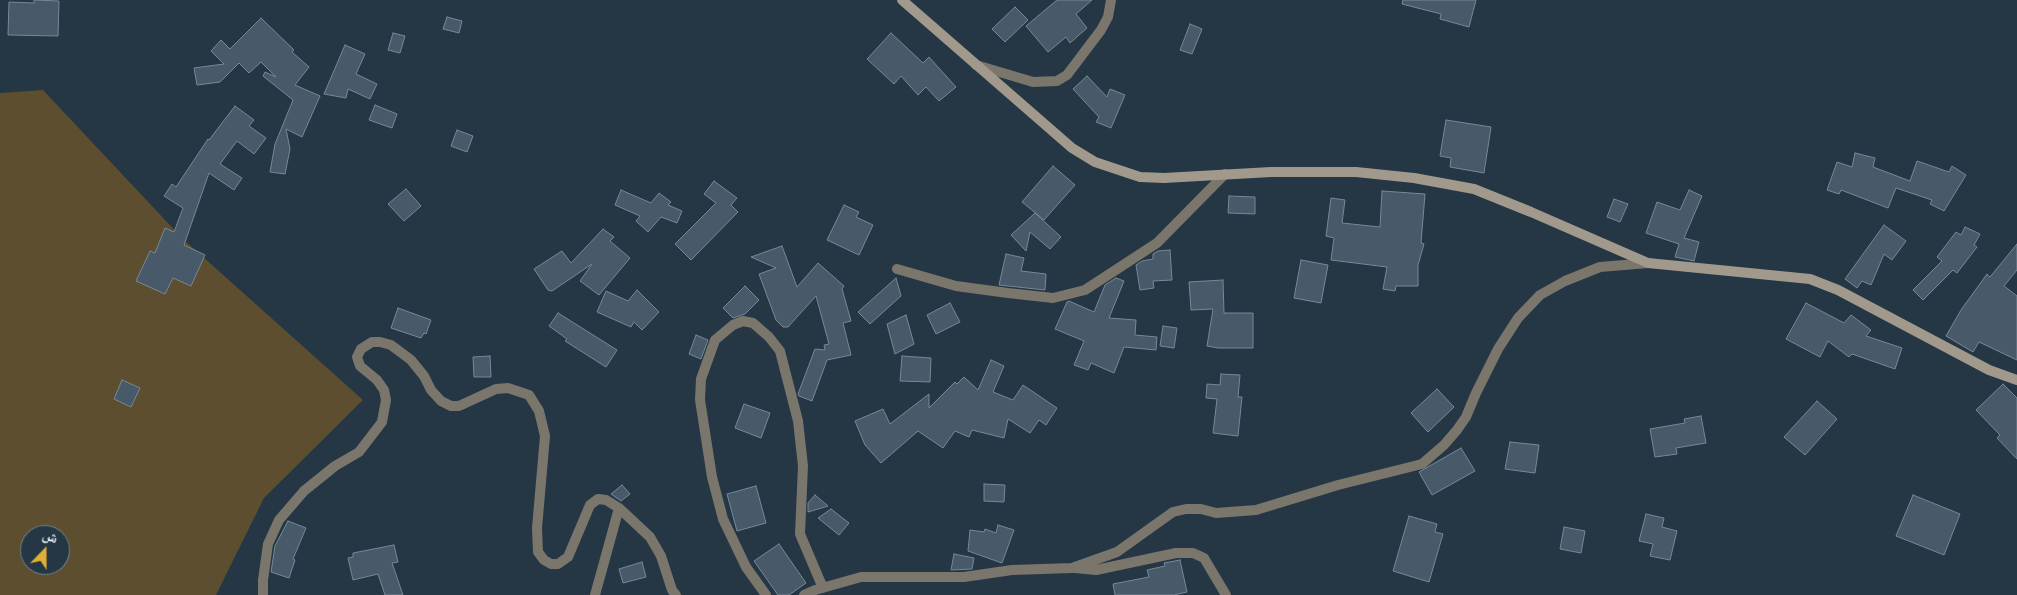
<!DOCTYPE html>
<html>
<head>
<meta charset="utf-8">
<style>
	body { margin:0 }
	#map { position:relative; width:2017px; height:595px; overflow:hidden; background:#253644; font-family:"Sofia Sans Condensed","Noto Naskh Arabic",sans-serif }
	canvas { display:block }
	.north { position:absolute; left:20px; top:525px; width:50px; height:50px; box-sizing:border-box; background:#253644; border:1px solid #73818e; border-radius:50%; rotate:22deg; font-size:14px; font-weight:700; line-height:20px; text-align:center; color:#e8f2fc }
	.north::after { content:''; display:block; margin:auto; width:18px; height:22px; background:#e1af34; clip-path:polygon(50% 0,100% 100%,50% 72%,0 100%) }
</style>
</head>
<body>
<div id="map">
<canvas width="2017" height="595"></canvas>
<div class="north">ش</div>
</div>
<script>
const context = document.querySelector('canvas').getContext('2d');
context.lineJoin = 'round';
function fillPath(path, color) {
  context.fillStyle = color;
  context.fill(path, 'evenodd');
}
function shape(rows) {
  const path = new Path2D();
  for (const r of rows) {
    path.moveTo(r[0], r[1]);
    for (let i = 2; i < r.length; i += 2) path.lineTo(r[i], r[i + 1]);
  }
  return path;
}
function strokePath(path, color, width, dash) {
  context.strokeStyle = color;
  context.lineWidth = width;
  context.lineCap = dash ? 'butt' : 'round';
  context.setLineDash(dash || []);
  context.stroke(path);
}
const green = shape([
	[43,90,183,239,363,400,264,498,216,595,0,595,0,93],
	[30,535,60,535,60,565,30,565]
]);
const building = shape([
	[34,0,59,1,58,36,8,35,9,2,34,3,34,0],
	[1057,0,1092,0,1076,14,1087,28,1070,43,1066,37,1048,52,1026,26,1057,0],
	[1403,0,1476,0,1469,27,1440,19,1441,14,1402,4,1403,0],
	[1015,7,1028,20,1005,42,992,29,1015,7],
	[447,17,462,21,459,33,443,29,447,17],
	[261,18,294,50,292,52,309,67,295,85,320,96,302,137,286,129,290,149,285,174,270,172,275,144,293,100,263,76,265,72,276,77,261,62,249,73,239,63,220,82,197,85,194,68,224,64,211,51,221,40,230,49,261,18],
	[1190,24,1202,29,1192,54,1180,50,1190,24],
	[393,33,405,36,400,53,388,50,393,33],
	[891,33,923,63,929,57,956,87,939,101,926,87,918,95,901,76,894,84,867,59,891,33],
	[345,45,365,54,356,74,377,84,370,99,348,89,346,98,324,94,345,45],
	[1087,76,1107,97,1110,89,1125,95,1111,128,1096,122,1099,117,1073,89,1087,76],
	[375,105,397,114,392,128,369,120,375,105],
	[235,106,254,120,249,126,266,138,254,154,237,141,220,164,242,178,234,190,209,173,184,245,205,255,191,286,173,278,165,294,136,281,150,251,155,253,165,228,174,232,183,208,164,196,172,184,176,187,208,139,209,140,235,106],
	[1446,120,1491,127,1484,173,1450,167,1451,158,1440,156,1446,120],
	[457,130,473,136,467,152,451,146,457,130],
	[1855,153,1875,158,1873,167,1910,181,1917,161,1949,172,1952,166,1966,175,1944,211,1930,204,1932,200,1896,188,1888,208,1841,190,1839,194,1827,190,1837,162,1852,167,1855,153],
	[1053,166,1075,185,1044,220,1022,202,1053,166],
	[714,181,737,198,731,205,738,212,691,260,675,244,716,203,704,194,714,181],
	[406,189,421,206,404,221,388,204,406,189],
	[621,190,651,203,659,193,671,202,668,205,682,211,677,223,661,217,648,232,636,221,640,216,615,205,621,190],
	[1689,190,1702,196,1684,238,1699,242,1694,261,1675,257,1679,244,1646,233,1657,202,1680,210,1689,190],
	[1382,191,1425,194,1421,243,1424,244,1418,265,1418,286,1396,286,1395,291,1383,289,1387,267,1331,260,1334,238,1326,236,1331,198,1345,200,1342,223,1380,227,1382,191],
	[1229,196,1255,197,1255,214,1228,213,1229,196],
	[1614,199,1628,204,1620,222,1607,217,1614,199],
	[844,205,859,212,856,217,873,225,859,255,827,240,844,205],
	[1035,213,1061,237,1050,249,1030,232,1026,251,1011,235,1035,213],
	[1884,225,1906,241,1892,260,1884,254,1871,285,1862,281,1857,288,1845,279,1884,225],
	[1965,227,1980,234,1974,245,1977,247,1957,273,1953,270,1923,300,1913,290,1942,261,1937,257,1956,232,1961,235,1965,227],
	[603,229,614,237,610,241,630,258,599,295,580,281,592,264,552,291,548,290,534,269,562,251,571,263,603,229],
	[2017,244,2017,270,2004,286,2017,296,2017,360,1979,342,1973,352,1946,336,1961,310,1987,274,1990,277,2017,244],
	[782,246,797,287,818,263,844,286,842,289,851,321,843,323,851,355,827,360,812,401,799,396,798,394,815,349,825,350,824,345,829,344,816,296,788,327,783,327,776,320,759,274,776,268,751,257,782,246],
	[1170,250,1172,280,1153,281,1154,288,1140,290,1136,265,1142,261,1153,259,1153,254,1158,251,1170,250],
	[1006,254,1024,258,1021,271,1046,274,1045,290,999,285,1006,254],
	[1301,260,1328,265,1321,303,1294,298,1301,260],
	[896,278,901,296,870,324,858,312,896,278],
	[1116,278,1124,281,1109,318,1136,320,1135,335,1157,337,1156,350,1124,347,1114,373,1091,363,1088,370,1074,365,1084,341,1055,329,1067,302,1069,301,1094,312,1105,285,1116,278],
	[1223,280,1224,313,1253,313,1253,348,1218,348,1207,346,1213,309,1191,310,1189,282,1223,280],
	[745,286,759,300,745,314,733,318,723,308,745,286],
	[637,290,659,312,642,330,634,322,631,327,597,312,606,291,628,301,637,290],
	[950,303,960,322,936,334,927,315,950,303],
	[1806,303,1844,323,1851,315,1871,330,1866,336,1902,348,1895,369,1852,354,1849,357,1828,341,1820,357,1786,339,1806,303],
	[398,308,431,320,426,334,424,333,421,338,391,328,398,308],
	[558,313,617,350,606,367,565,341,567,339,549,326,558,313],
	[906,315,914,344,895,354,887,324,906,315],
	[1163,326,1177,328,1174,348,1160,346,1163,326],
	[696,335,708,340,701,359,689,354,696,335],
	[490,356,491,377,474,377,473,357,490,356],
	[902,356,931,358,930,382,900,381,902,356],
	[991,360,1004,366,993,392,1013,400,1023,385,1057,408,1046,425,1039,420,1030,433,1008,419,1004,438,972,430,969,437,955,431,943,448,918,431,881,463,865,445,855,421,883,409,890,424,929,394,929,408,955,382,957,384,964,377,978,390,991,360],
	[1221,374,1240,375,1238,397,1242,397,1238,436,1213,433,1217,399,1206,398,1207,384,1220,385,1221,374],
	[122,380,140,388,131,407,114,399,122,380],
	[2003,384,2017,398,2017,459,1997,438,2000,435,1976,410,2003,384],
	[1437,389,1454,407,1428,432,1411,413,1437,389],
	[1817,401,1837,419,1805,455,1784,437,1817,401],
	[744,404,770,413,761,438,735,428,744,404],
	[1701,416,1706,443,1676,448,1677,454,1655,457,1650,429,1685,423,1684,419,1701,416],
	[1510,442,1539,445,1535,473,1505,469,1510,442],
	[1461,448,1475,471,1432,495,1419,472,1461,448],
	[984,484,1005,485,1004,502,984,501,984,484],
	[622,485,630,494,621,501,611,494,622,485],
	[756,486,766,523,737,531,727,494,756,486],
	[815,495,828,506,808,512,808,503,815,495],
	[1913,495,1960,514,1944,555,1896,536,1913,495],
	[831,509,849,523,839,535,818,518,831,509],
	[1646,514,1664,518,1662,527,1677,531,1670,560,1650,556,1653,544,1639,541,1646,514],
	[1409,516,1437,524,1435,532,1443,534,1429,582,1393,571,1409,516],
	[288,521,306,528,293,559,295,560,289,578,271,572,275,546,288,521],
	[998,525,1014,530,1002,563,968,551,970,530,984,532,985,529,996,533,998,525],
	[1564,527,1585,531,1581,553,1560,549,1564,527],
	[779,544,806,583,789,595,778,595,754,561,779,544],
	[394,545,398,562,392,563,403,595,385,595,378,574,353,580,348,558,353,557,353,553,394,545],
	[954,554,974,558,972,569,951,570,954,554],
	[1180,560,1187,592,1174,595,1115,595,1113,584,1149,577,1147,570,1165,566,1164,563,1180,560],
	[642,562,646,577,623,583,619,569,642,562]
]);
const street = shape([
	[976,65,1033,82,1057,81,1067,75,1101,30,1108,17,1111,0],
	[897,269,956,286,1008,293,1053,298,1085,290,1157,243,1225,174],
	[1075,568,1096,570,1176,553,1193,553,1204,558,1226,595],
	[263,595,263,580,268,544,279,520,304,491,335,466,359,452,382,422,386,400,384,390,377,380,360,366,357,357,361,349,372,342,380,342,391,345,411,360,424,376,431,390,441,401,451,406,459,406,496,389,508,388,529,395,539,411,545,436,537,528,538,552,544,560,551,564,558,564,568,557,590,505,598,499,606,500,619,508,650,537,661,556,672,590,676,595],
	[595,595,619,508],
	[766,595,746,567,723,519,712,477,700,400,701,379,715,340,733,325,743,321,753,323,769,337,780,351,798,421,803,466,800,534,823,588],
	[804,595,815,590,861,577,964,577,1012,570,1072,568,1117,552,1173,512,1186,509,1201,509,1216,513,1256,510,1338,485,1422,464,1444,445,1457,430,1466,417,1476,393,1498,349,1518,318,1540,295,1565,281,1600,267,1648,263]
]);
const secondary = shape([
	[902,0,1072,148,1095,162,1140,177,1164,178,1271,172,1356,172,1414,178,1474,189,1531,212,1648,263,1810,279,1838,290,1989,370,2017,380]
]);
fillPath(green, '#5c4e2f');
fillPath(building, '#485a69');
strokePath(building, '#768999', 1);
strokePath(street, '#7a766c', 10);
strokePath(secondary, '#a19a8c', 10);
</script>
</body>
</html>
